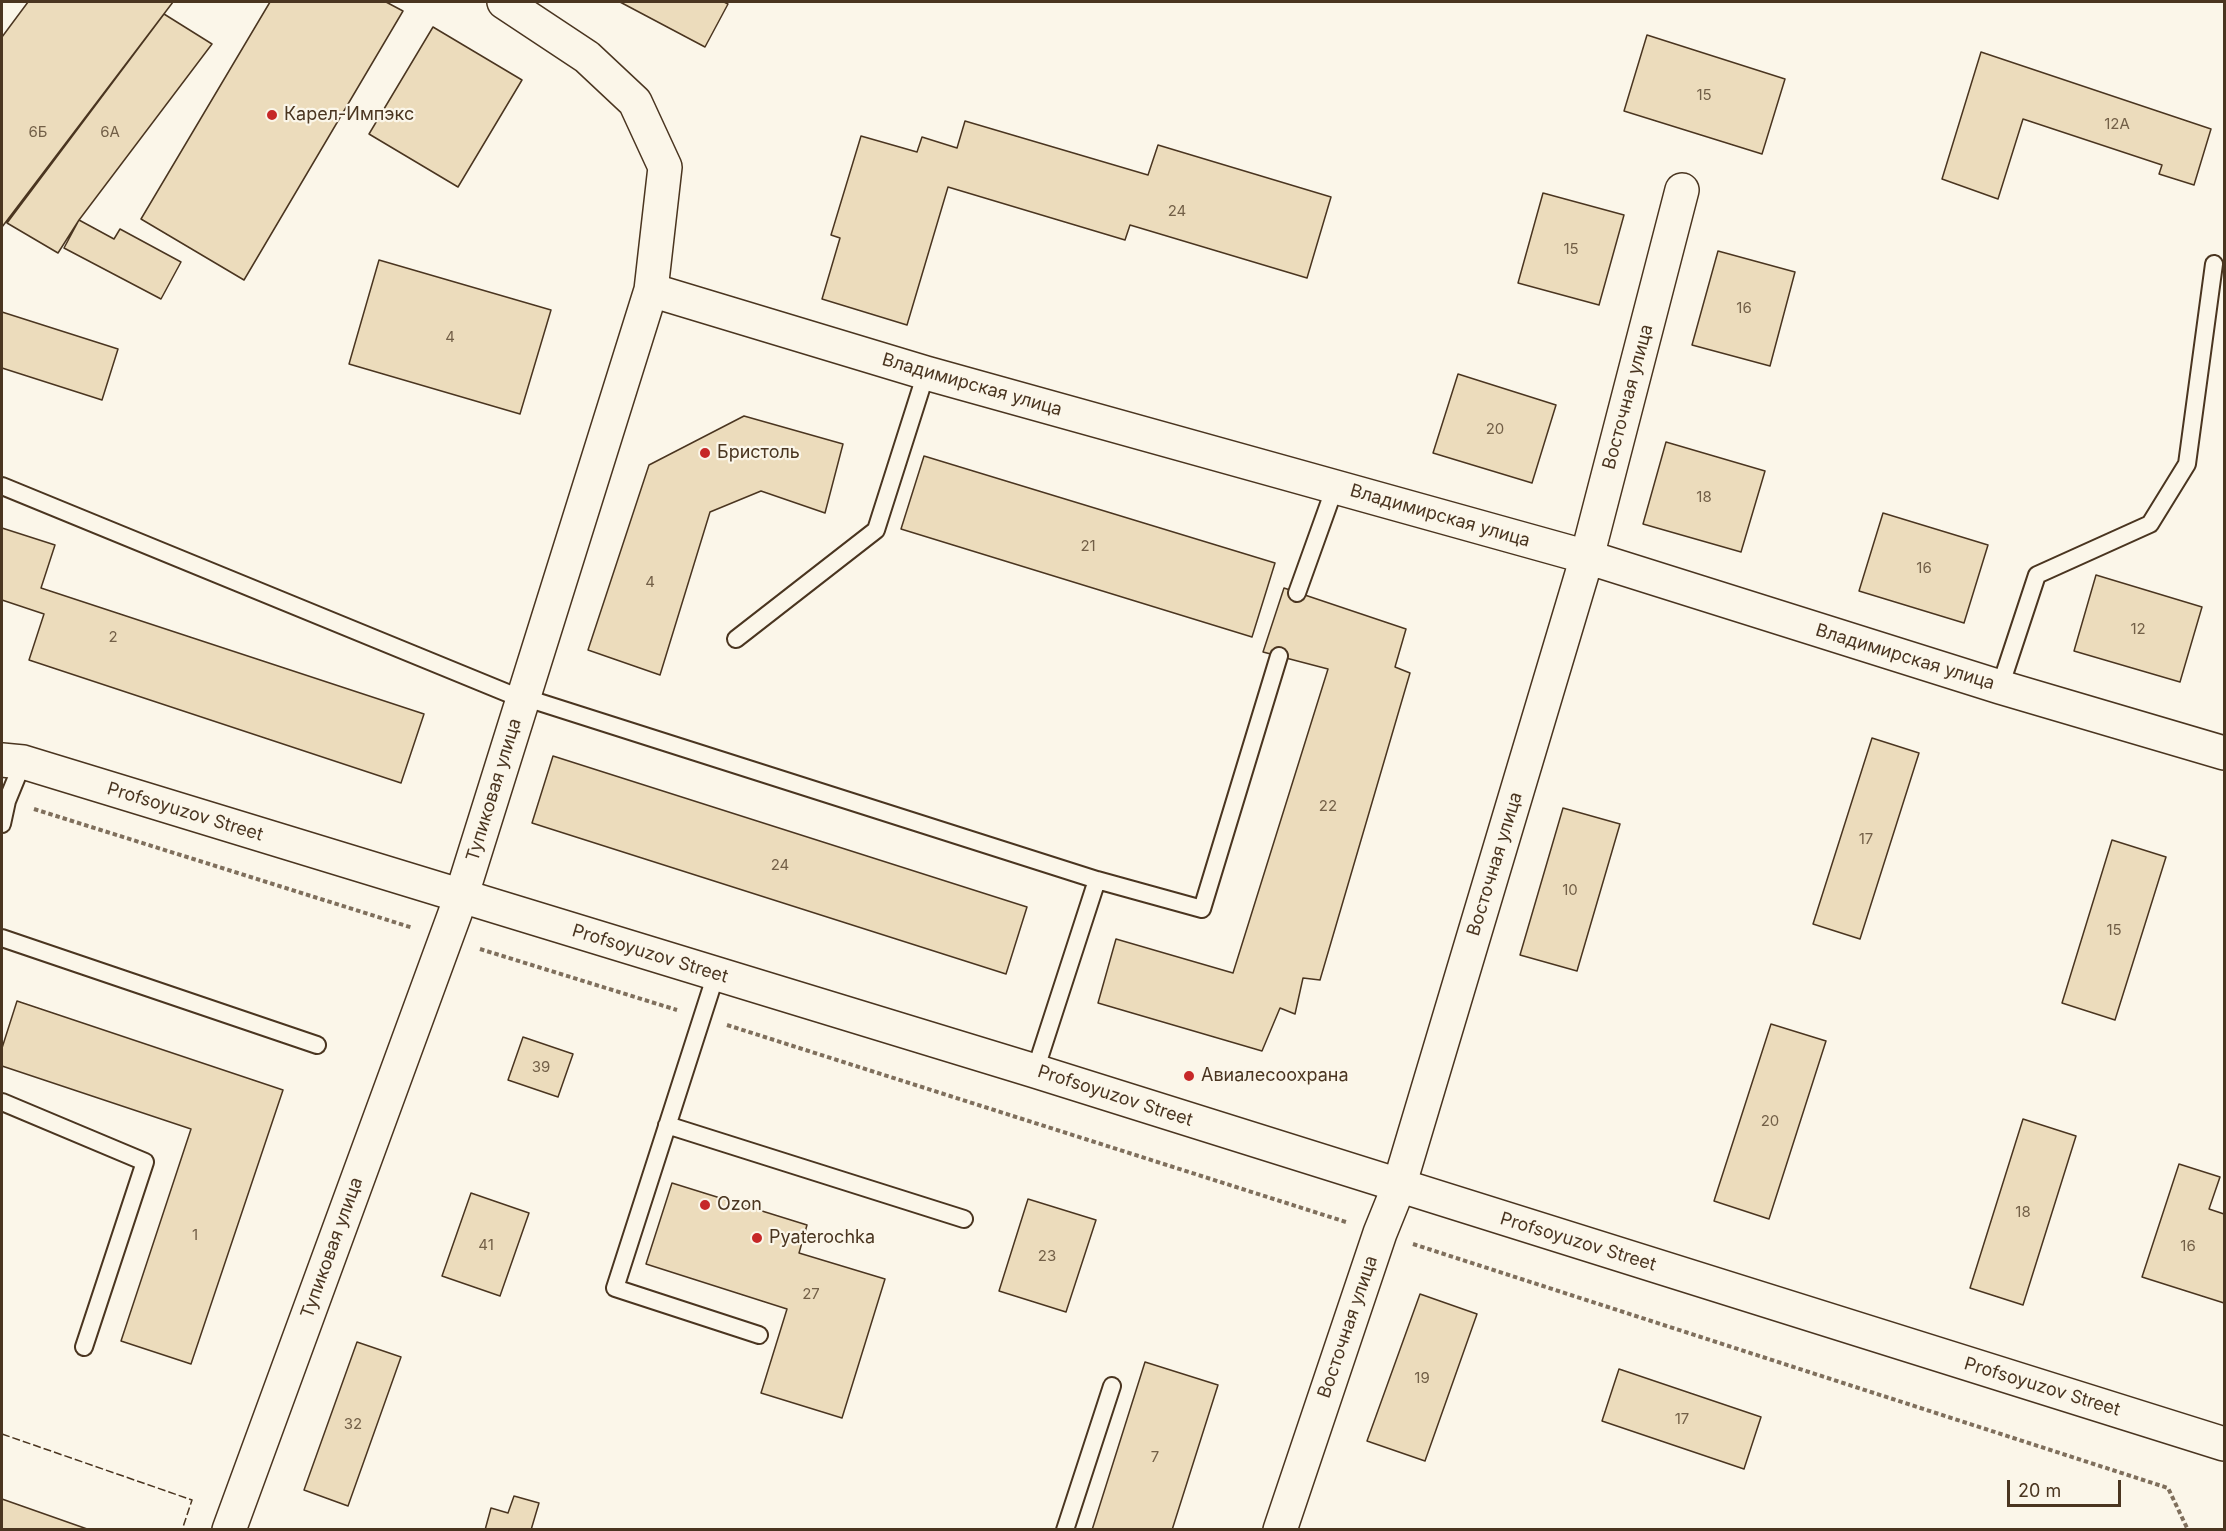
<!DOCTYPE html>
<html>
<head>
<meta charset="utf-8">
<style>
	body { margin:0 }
	#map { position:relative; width:2226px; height:1531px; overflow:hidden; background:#fbf6e9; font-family:Inter,sans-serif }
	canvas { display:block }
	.frame { position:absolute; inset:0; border:3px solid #4a3520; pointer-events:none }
	.scale { position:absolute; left:2007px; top:1480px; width:114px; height:27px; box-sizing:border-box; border:3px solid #4a3520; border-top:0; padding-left:8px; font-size:18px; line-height:21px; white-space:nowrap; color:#4a3520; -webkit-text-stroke:4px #fbf6e9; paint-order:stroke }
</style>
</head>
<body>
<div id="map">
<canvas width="2226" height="1531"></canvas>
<div class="frame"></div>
<div class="scale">20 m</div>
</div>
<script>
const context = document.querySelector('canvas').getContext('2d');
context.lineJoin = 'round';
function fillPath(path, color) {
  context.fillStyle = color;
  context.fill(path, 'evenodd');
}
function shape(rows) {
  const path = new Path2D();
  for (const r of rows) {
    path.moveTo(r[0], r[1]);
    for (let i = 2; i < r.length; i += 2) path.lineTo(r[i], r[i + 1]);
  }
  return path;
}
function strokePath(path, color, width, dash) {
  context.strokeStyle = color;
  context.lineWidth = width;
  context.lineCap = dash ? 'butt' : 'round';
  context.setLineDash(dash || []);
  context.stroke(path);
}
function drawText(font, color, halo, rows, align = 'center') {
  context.font = font + ' Inter,sans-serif';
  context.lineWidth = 4.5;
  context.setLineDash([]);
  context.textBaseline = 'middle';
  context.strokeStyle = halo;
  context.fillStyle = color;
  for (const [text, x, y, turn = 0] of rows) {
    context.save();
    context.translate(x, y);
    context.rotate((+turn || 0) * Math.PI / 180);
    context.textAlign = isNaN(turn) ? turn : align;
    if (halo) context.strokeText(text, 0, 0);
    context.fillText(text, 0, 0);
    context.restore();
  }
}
const building = shape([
	[28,2,173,2,2,227,2,37,28,2],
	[270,2,386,2,403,11,244,280,141,219,270,2],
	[620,2,724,2,728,4,705,47,620,2],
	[164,14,212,44,79,220,58,253,7,223,164,14],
	[433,27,522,80,458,187,369,134,433,27],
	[1647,35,1785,79,1762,154,1624,111,1647,35],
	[1981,52,2211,129,2194,185,2159,174,2162,165,2023,119,1998,199,1942,179,1981,52],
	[965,121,1148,175,1158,145,1331,197,1307,278,1130,225,1125,240,948,187,907,325,822,299,840,238,831,235,861,136,917,152,922,137,957,148,965,121],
	[1543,193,1624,215,1599,305,1518,283,1543,193],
	[79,220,114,239,120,229,181,262,161,299,64,248,79,220],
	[1718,251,1795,272,1770,366,1692,345,1718,251],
	[379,260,551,310,520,414,349,364,379,260],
	[2,312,118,349,102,400,2,368,2,312],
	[1458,374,1556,405,1532,483,1433,453,1458,374],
	[744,416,843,444,825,513,761,491,710,512,660,675,588,650,649,465,744,416],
	[1666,442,1765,471,1741,552,1643,524,1666,442],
	[924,456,1275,563,1252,637,901,529,924,456],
	[1883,513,1988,545,1964,623,1859,591,1883,513],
	[2,528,55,545,41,588,424,714,401,783,29,660,44,614,2,600,2,528],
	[2096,575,2202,607,2180,682,2074,651,2096,575],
	[1284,588,1406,629,1395,667,1410,673,1320,980,1303,978,1295,1014,1280,1008,1262,1051,1098,1003,1116,939,1233,973,1328,669,1263,652,1284,588],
	[1872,738,1919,753,1860,939,1813,924,1872,738],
	[553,756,1027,907,1006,974,532,823,553,756],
	[1563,808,1620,824,1577,971,1520,955,1563,808],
	[2112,840,2166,857,2115,1020,2062,1003,2112,840],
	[17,1001,283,1090,191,1364,121,1341,191,1129,2,1066,2,1048,17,1001],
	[1771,1024,1826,1041,1769,1219,1714,1201,1771,1024],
	[523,1037,573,1054,558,1097,508,1080,523,1037],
	[2023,1119,2076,1136,2023,1305,1970,1288,2023,1119],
	[2179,1164,2220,1177,2209,1209,2224,1214,2224,1303,2142,1277,2179,1164],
	[672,1183,807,1225,799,1253,885,1279,842,1418,761,1393,787,1309,646,1264,672,1183],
	[471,1193,529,1213,500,1296,442,1276,471,1193],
	[1028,1199,1096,1220,1066,1312,999,1291,1028,1199],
	[1420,1294,1477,1314,1425,1461,1367,1441,1420,1294],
	[357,1342,401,1357,348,1506,304,1490,357,1342],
	[1145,1362,1218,1385,1172,1530,1092,1530,1145,1362],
	[1619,1369,1761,1417,1744,1469,1602,1421,1619,1369],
	[514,1496,539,1503,531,1530,485,1530,491,1508,508,1513,514,1496],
	[2,1499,90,1530,2,1530,2,1499]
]);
const path = shape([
	[34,809,413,928],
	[480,949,677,1010],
	[727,1025,1346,1222],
	[1413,1244,2168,1488,2188,1530]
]);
const lane = shape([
	[2,486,522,699],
	[1297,593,1335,487],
	[736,639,876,530,926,373],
	[2000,687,2037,575,2150,524,2187,464,2214,264],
	[523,697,1097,880],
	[2,824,7,801,23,762],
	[2,938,317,1045],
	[716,974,615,1288,759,1335],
	[1035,1071,1097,880,1202,909,1279,656],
	[2,1102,145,1162,84,1347],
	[667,1125,964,1219],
	[1065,1530,1112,1386]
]);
const street = shape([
	[651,290,926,373,1587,557,2000,687,2224,753],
	[229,1530,461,897,651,290,665,167,635,102,587,57,504,2],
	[1280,1530,1380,1233,1399,1186,1587,557,1682,190]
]);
const secondary = shape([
	[2,760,23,762,1035,1071,2224,1444]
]);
const fence = shape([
	[2,1434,192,1500,182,1530]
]);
const markers = [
	[272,115,6,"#c62828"],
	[705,453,6,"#c62828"],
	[1189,1076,6,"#c62828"],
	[705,1205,6,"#c62828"],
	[757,1238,6,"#c62828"]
];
const numberNames = [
	["15",1704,95],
	["12А",2117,124],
	["6Б",38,132],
	["6А",110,132],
	["24",1177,211],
	["15",1571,249],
	["16",1744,308],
	["4",450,337],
	["20",1495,429],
	["18",1704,497],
	["21",1088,546],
	["16",1924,568],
	["4",650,582],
	["12",2138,629],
	["2",113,637],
	["22",1328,806],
	["17",1866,839],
	["24",780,865],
	["10",1570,890],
	["15",2114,930],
	["39",541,1067],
	["20",1770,1121],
	["18",2023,1212],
	["1",195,1235],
	["41",486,1245],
	["16",2188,1246],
	["23",1047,1256],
	["27",811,1294],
	["19",1422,1378],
	["17",1682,1419],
	["32",353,1424],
	["7",1155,1457]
];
const poiNames = [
	["Карел-Импэкс",284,115],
	["Бристоль",717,453],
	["Авиалесоохрана",1201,1076],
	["Ozon",717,1205],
	["Pyaterochka",769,1238]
];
const streetNames = [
	["Владимирская улица",972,385,16],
	["Восточная улица",1628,397,-75],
	["Владимирская улица",1440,516,16],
	["Владимирская улица",1905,657,17],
	["Тупиковая улица",494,790,-73],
	["Profsoyuzov Street",185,812,17],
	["Восточная улица",1495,864,-73],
	["Profsoyuzov Street",650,954,17],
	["Profsoyuzov Street",1115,1096,18],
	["Profsoyuzov Street",1578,1242,17],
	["Тупиковая улица",332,1248,-70],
	["Восточная улица",1348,1327,-71],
	["Profsoyuzov Street",2042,1387,17]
];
fillPath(building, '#ecdcbc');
strokePath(building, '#4a3520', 1.5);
strokePath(lane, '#4a3520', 20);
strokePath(street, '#4a3520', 36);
strokePath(secondary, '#4a3520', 36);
strokePath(path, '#7f6f5c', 4, [4.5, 3]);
strokePath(lane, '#fbf6e9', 16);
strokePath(street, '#fbf6e9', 33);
strokePath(secondary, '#fbf6e9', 33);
strokePath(fence, '#4a3520', 1.5, [8, 3]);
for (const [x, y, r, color] of markers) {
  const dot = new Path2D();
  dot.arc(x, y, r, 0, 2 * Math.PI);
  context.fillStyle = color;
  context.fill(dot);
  strokePath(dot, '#fbf6e9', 2);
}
drawText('15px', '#725f47', null, numberNames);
drawText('18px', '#4a3520', '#fbf6e9', poiNames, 'left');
drawText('18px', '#4a3520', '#fbf6e9', streetNames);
</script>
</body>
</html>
